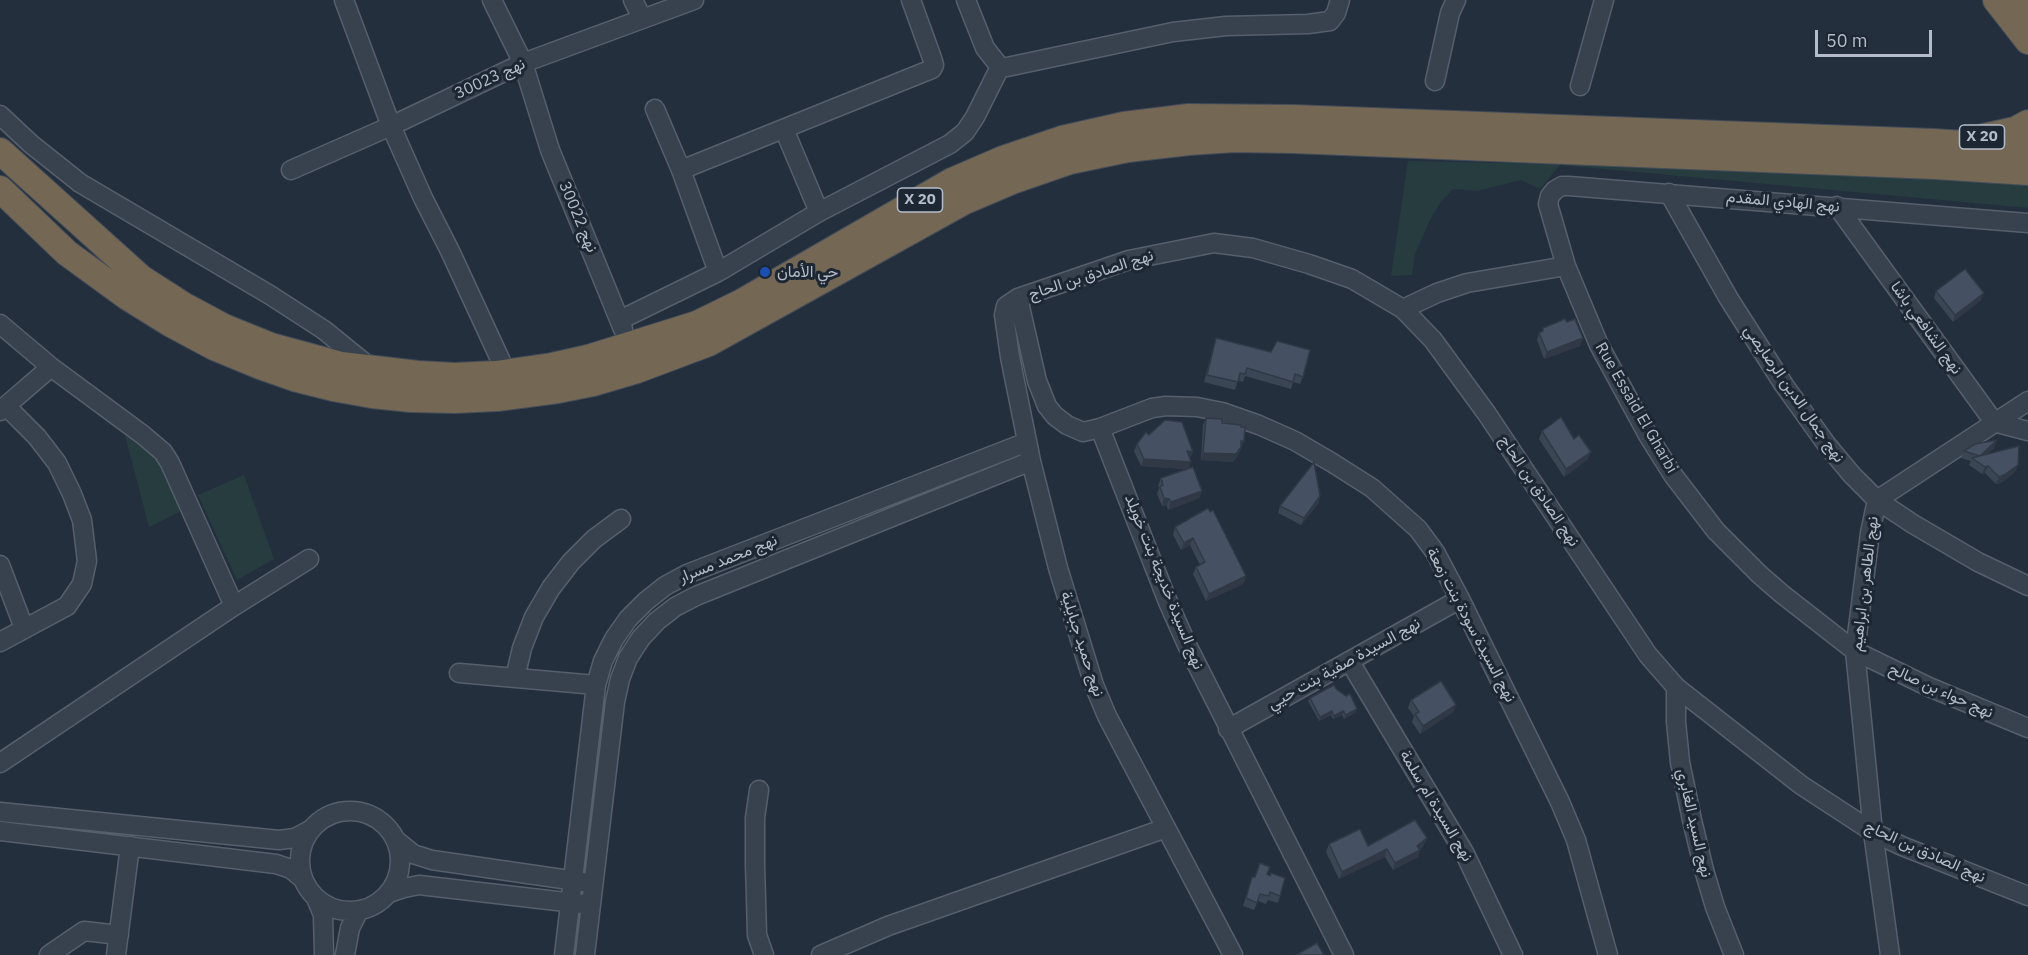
<!DOCTYPE html>
<html>
<head>
<meta charset="utf-8">
<style>
	body { margin:0 }
	#map { position:relative; width:2028px; height:955px; overflow:hidden; background:#242f3e; font-family:"IBM Plex Sans",sans-serif }
	canvas { display:block }
	.scale { position:absolute; left:1815px; top:30px; width:117px; height:27px; box-sizing:border-box; border:3px solid #b4bcc9; border-top:0; padding-left:8px; font-size:18px; line-height:21px; white-space:nowrap; color:#b4bcc9; -webkit-text-stroke:4px #1d2633; paint-order:stroke }
</style>
</head>
<body>
<div id="map">
<canvas width="2028" height="955"></canvas>
<div class="scale">50 m</div>
</div>
<script>
const context = document.querySelector('canvas').getContext('2d');
context.lineJoin = 'round';
function fillPath(path, color) {
  context.fillStyle = color;
  context.fill(path, 'evenodd');
}
function shape(rows) {
  const path = new Path2D();
  for (const r of rows) {
    if (r.length === 3) {
      path.moveTo(r[0] + r[2], r[1]);
      path.arc(r[0], r[1], r[2], 0, 2 * Math.PI);
      continue;
    }
    path.moveTo(r[0], r[1]);
    for (let i = 2; i < r.length; i += 2) path.lineTo(r[i], r[i + 1]);
  }
  return path;
}
function strokePath(path, color, width, dash) {
  context.strokeStyle = color;
  context.lineWidth = width;
  context.lineCap = dash ? 'butt' : 'round';
  context.setLineDash(dash || []);
  context.stroke(path);
}
function drawText(font, color, halo, rows, align = 'center') {
  context.font = font + ' "IBM Plex Sans",Vazirmatn,sans-serif';
  context.lineWidth = 6;
  context.setLineDash([]);
  context.textBaseline = 'middle';
  context.strokeStyle = halo;
  context.fillStyle = color;
  for (const [text, x, y, turn = 0] of rows) {
    context.save();
    context.translate(x, y);
    context.rotate((+turn || 0) * Math.PI / 180);
    context.textAlign = isNaN(turn) ? turn : align;
    if (halo) context.strokeText(text, 0, 0);
    context.fillText(text, 0, 0);
    context.restore();
  }
}
const green = shape([
	[1408,161,1784,169,2028,179,2028,208,1560,165,1540,189,1521,180,1477,191,1453,189,1440,203,1430,220,1415,254,1412,275,1391,276],
	[123,428,156,447,185,509,149,527],
	[244,475,274,559,237,580,198,495]
]);
const minor = shape([
	[344,0,391,126,423,198,450,251,506,372],
	[492,0,523,63,550,150,623,329],
	[633,0,642,18],
	[966,0,985,48,1000,67,1007,67,1173,32,1226,26,1308,24,1330,21,1336,13,1340,0],
	[1435,81,1450,13,1456,0],
	[1580,86,1604,0],
	[655,109,681,170,718,272],
	[0,115,31,144,80,183,270,295,324,330,372,369],
	[784,129,819,212],
	[291,170,391,126,523,63,694,0],
	[681,170,932,69,934,65,932,58,911,0],
	[1669,193,1729,299,1784,385,1827,445,1852,475,1877,500,1913,524,1978,562,2028,586],
	[1837,206,1994,422,2028,431],
	[2028,223,1569,186,1562,186,1555,190,1550,196,1548,204,1566,266,1599,345,1649,437,1673,475,1716,531,1760,575,1782,594,1855,651,1929,687,2028,728],
	[1018,298,1037,381,1047,406,1055,416,1067,425,1083,432,1100,428,1152,408,1166,406,1197,407,1222,412,1259,425,1295,441,1331,462,1372,488,1418,529,1435,552,1460,599,1560,802,1576,840,1608,955],
	[1403,309,1437,293,1467,283,1566,266],
	[620,320,718,272,819,212,950,144,965,132,975,117,1000,67],
	[0,324,51,367,143,435,163,452,170,463,234,606],
	[0,411,51,367],
	[1100,428,1168,602,1188,647,1344,955],
	[0,565,24,628],
	[0,642,67,606,82,584,87,561,82,520,72,494,57,463,37,437,6,406],
	[1350,662,1465,854,1513,955],
	[459,673,596,685],
	[515,678,522,648,534,617,551,588,571,562,594,539,621,519],
	[1676,687,1676,722,1680,762,1692,820,1704,870,1715,907,1734,955],
	[1228,729,1460,599],
	[0,763,234,606,309,559],
	[759,790,755,818,755,864,757,935,764,955],
	[350,861,50],
	[0,812,279,840,295,838,310,830],
	[0,831,276,864,291,869,303,879],
	[397,841,413,854,432,860,583,882],
	[389,893,404,888,419,885,583,904],
	[316,898,323,915,324,955],
	[49,955,84,931,119,935],
	[116,955,130,846],
	[345,955,350,928,359,910],
	[564,955,596,685,603,661,614,639,628,619,646,601,665,586,687,574,1027,442],
	[585,955,615,702,620,679,628,658,641,638,657,621,675,607,696,596,1031,461],
	[821,955,888,926,1166,828],
	[1233,955,1107,716,1094,685,1058,568,1031,461,1010,357,1004,315,1006,306,1018,298,1129,260,1214,243,1253,248,1309,264,1352,279,1403,309,1433,340,1487,414,1648,655,1676,687,1801,785,1873,832,1902,846,2028,896],
	[1890,955,1873,832,1855,651,1870,533,1877,500,2028,401]
]);
const highway = shape([
	[1996,0,2028,41],
	[2019,0,2028,11],
	[1983,137,2015,130,2028,123],
	[0,151,141,278,183,305,224,327,271,346,341,365,418,374,455,376,496,374,552,366,588,358,697,324,742,302,952,181,1003,159,1062,139,1124,125,1189,117,1293,118,1933,142,2028,148],
	[0,189,67,253,126,296,171,324,214,347,260,366,297,379,333,388,372,395,411,399,455,400,497,398,558,390,593,383,637,370,709,343,965,201,1012,181,1070,161,1128,149,1189,142,1234,139,1293,140,1935,166,2028,172]
]);
const wall = shape([
	[1936,291,1981,300,1953,322,1934,298],
	[1543,328,1580,346,1544,359,1537,340,1539,333,1542,332],
	[1216,338,1303,377,1300,384,1293,382,1291,389,1245,376,1243,382,1238,380,1235,390,1204,382],
	[1206,418,1222,423,1244,441,1238,455,1233,462,1201,460,1203,425],
	[1542,431,1574,439,1588,459,1564,477,1539,439],
	[1149,435,1190,459,1189,468,1202,491,1199,498,1168,510,1167,506,1162,506,1157,494,1159,488,1158,486,1161,478,1185,469,1141,466,1134,451,1137,444],
	[1994,448,1987,454,2018,465,2015,472,2001,483,1996,484,1985,473,1982,474,1969,465,1971,461,1961,458,1964,451],
	[1320,496,1318,504,1301,525,1278,513,1280,506],
	[1210,512,1246,576,1243,584,1206,601,1193,574,1196,567,1200,565,1190,545,1181,550,1173,535,1175,527],
	[1336,689,1356,712,1344,719,1342,715,1333,719,1331,715,1319,721,1308,701,1310,698],
	[1411,700,1456,705,1453,712,1420,734,1412,722,1414,716,1408,708],
	[1329,844,1368,846,1424,845,1420,849,1420,850,1418,857,1393,870,1385,857,1339,879,1326,852],
	[1267,874,1280,896,1278,903,1268,900,1266,904,1258,901,1254,910,1243,906,1250,884]
]);
const shadedWall = shape([
	[1984,293,1981,300,1953,322,1955,315],
	[1583,338,1580,346,1544,359,1547,352],
	[1997,440,1994,448,1977,463,1980,456],
	[1244,441,1238,455,1233,462,1201,460,1203,453],
	[1187,451,1193,452,1190,459,1184,459],
	[1591,452,1588,459,1564,477,1566,469],
	[1144,459,1191,462,1188,469,1141,466],
	[2018,465,2015,472,2001,483,1996,484,1999,477],
	[1988,466,1985,473,1982,474,1985,467],
	[1202,491,1199,498,1168,510,1171,502],
	[1320,496,1318,504,1301,525,1304,518],
	[1164,498,1169,499,1167,506,1162,506],
	[1193,538,1190,545,1181,550,1184,543],
	[1246,576,1243,584,1206,601,1209,594],
	[1456,705,1453,712,1420,734,1423,726],
	[1357,709,1356,712,1344,719,1346,715],
	[1332,711,1331,715,1319,721,1320,717],
	[1343,711,1342,715,1333,719,1334,716],
	[1427,838,1424,845,1415,852,1420,850,1418,857,1393,870,1395,863],
	[1387,849,1385,857,1339,879,1342,872]
]);
const building = shape([
	[1965,269,1984,293,1955,315,1936,291,1965,269],
	[1565,319,1567,322,1575,319,1583,338,1547,352,1539,333,1543,331,1543,328,1565,319],
	[1216,338,1271,352,1277,341,1310,350,1303,377,1295,374,1293,382,1247,368,1245,374,1240,373,1238,382,1207,375,1216,338],
	[1561,417,1574,439,1579,435,1591,452,1566,469,1542,431,1561,417],
	[1206,418,1222,419,1222,423,1241,425,1241,427,1245,427,1244,441,1241,441,1241,447,1236,454,1203,453,1206,418],
	[1165,420,1182,422,1193,452,1187,451,1191,462,1144,459,1137,444,1146,432,1149,435,1165,420],
	[1997,440,1980,456,1964,451,1975,444,1997,440],
	[2019,446,2018,465,2004,475,1999,477,1988,466,1985,467,1972,458,2019,446],
	[1314,462,1320,496,1304,518,1280,506,1314,462],
	[1193,467,1202,491,1171,502,1169,499,1164,498,1160,487,1163,485,1161,478,1193,467],
	[1208,508,1210,512,1213,510,1246,576,1209,594,1196,567,1205,562,1193,538,1184,543,1175,527,1208,508],
	[1441,681,1456,705,1423,726,1415,714,1419,712,1411,700,1441,681],
	[1334,685,1336,689,1346,696,1350,694,1357,709,1346,715,1343,711,1334,716,1332,711,1320,717,1310,698,1334,685],
	[1415,820,1427,838,1417,846,1420,850,1395,863,1387,849,1342,872,1329,844,1360,829,1368,846,1415,820],
	[1260,863,1270,867,1267,874,1270,876,1271,873,1285,878,1280,896,1270,892,1269,896,1260,894,1257,903,1246,898,1252,877,1255,877,1260,863],
	[1317,943,1324,955,1296,955,1317,943]
]);
const markers = [
	[765,272,6,"#1a4fb4"]
];
const shields = [
	[1982,137,45],
	[920,200,45]
];
const shieldNames = [
	["X 20",1982,137],
	["X 20",920,200]
];
const streetNames = [
	["نهج 30023",490,79,-25],
	["نهج الهادي المقدم",1783,202,5],
	["نهج 30022",578,217,67],
	["نهج الصادق بن الحاج",1091,275,-18],
	["نهج الشافعي باشا",1926,328,54],
	["نهج جمال الدين الرصايصي",1794,394,55],
	["Rue Essaid El Gharbi",1636,408,60],
	["نهج الصادق بن الحاج",1539,491,56],
	["نهج محمد مسرار",728,559,-22],
	["نهج السيدة خديجة بنت خويلد",1164,582,68],
	["نهج الطاهر بن ابراهيم",1865,584,-83],
	["نهج السيدة سودة بنت زمعة",1471,625,62],
	["نهج حميد جبايلية",1082,644,72],
	["نهج السيدة صفية بنت حيي",1344,664,-29],
	["نهج حواء بن صالح",1941,691,24],
	["نهج السيدة ام سلمة",1436,806,59],
	["نهج السيد الغابري",1694,823,77],
	["نهج الصادق بن الحاج",1925,852,24]
];
const poiNames = [
	["حي الأمان",777,272]
];
fillPath(green, '#263c3f');
strokePath(minor, '#565f6c', 21);
strokePath(highway, '#434c59', 28);
strokePath(minor, '#38414e', 18);
strokePath(highway, '#746855', 26);
fillPath(wall, '#3b4654');
fillPath(shadedWall, '#303945');
fillPath(building, '#455162');
strokePath(building, '#303945', 1.5);
for (const [x, y, r, color] of markers) {
  const dot = new Path2D();
  dot.arc(x, y, r, 0, 2 * Math.PI);
  context.fillStyle = color;
  context.fill(dot);
  strokePath(dot, '#1d2633', 2);
}
for (const [x, y, w] of shields) {
  const box = new Path2D();
  box.roundRect(x - w / 2, y - 12, w, 24, 4.5);
  context.fillStyle = '#1d2633';
  context.fill(box);
  strokePath(box, '#b4bcc9', 1.5);
}
drawText('bold 15px', '#b4bcc9', null, shieldNames);
drawText('16px', '#b4bcc9', '#1d2633', streetNames);
drawText('16px', '#b4bcc9', '#1d2633', poiNames, 'left');
</script>
</body>
</html>
